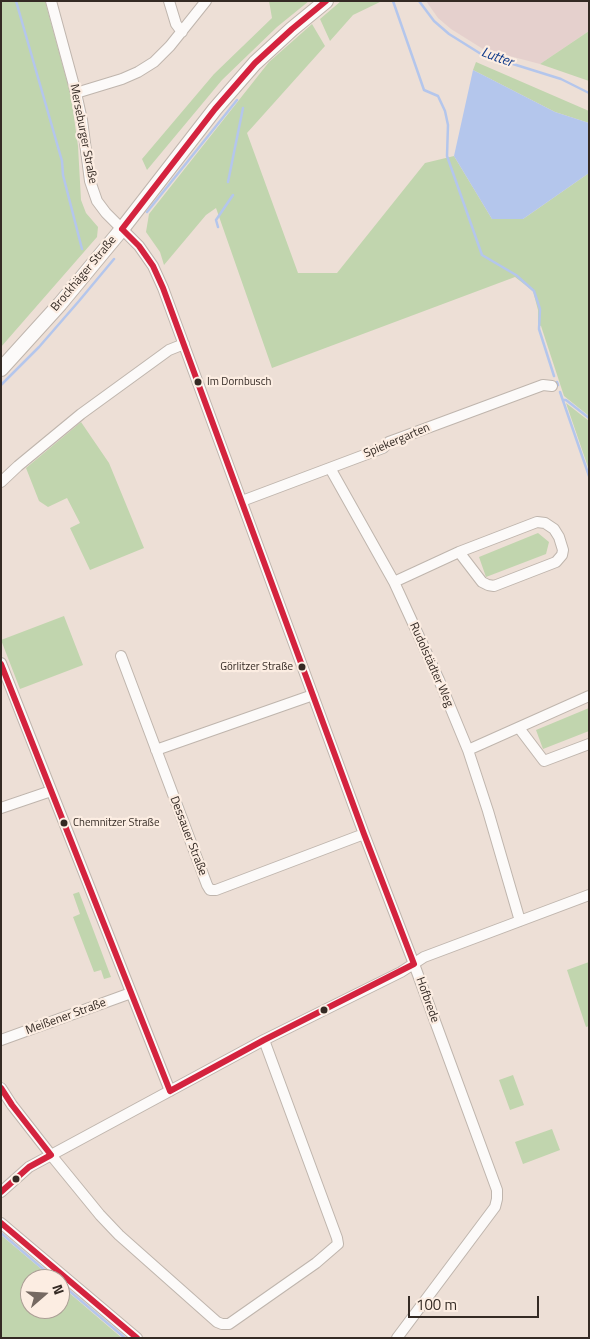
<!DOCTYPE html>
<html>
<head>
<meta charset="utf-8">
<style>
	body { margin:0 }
	#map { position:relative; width:590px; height:1339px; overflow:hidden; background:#eddfd6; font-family:"Titillium Web",sans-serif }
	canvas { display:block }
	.frame { position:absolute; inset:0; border:2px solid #342a24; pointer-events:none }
	.north { position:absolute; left:20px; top:1269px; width:50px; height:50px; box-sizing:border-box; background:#fcede2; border:1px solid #ac9f96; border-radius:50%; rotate:71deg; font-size:14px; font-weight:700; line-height:20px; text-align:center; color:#342a24 }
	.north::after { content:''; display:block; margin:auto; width:18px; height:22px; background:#756962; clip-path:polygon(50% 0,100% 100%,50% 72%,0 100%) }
	.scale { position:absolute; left:408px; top:1296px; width:131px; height:22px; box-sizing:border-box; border:2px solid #342a24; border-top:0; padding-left:6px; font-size:15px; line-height:18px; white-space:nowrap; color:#342a24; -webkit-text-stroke:4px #fcede2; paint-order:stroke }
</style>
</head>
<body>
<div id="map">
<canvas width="590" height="1339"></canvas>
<div class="frame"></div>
<div class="north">N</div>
<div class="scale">100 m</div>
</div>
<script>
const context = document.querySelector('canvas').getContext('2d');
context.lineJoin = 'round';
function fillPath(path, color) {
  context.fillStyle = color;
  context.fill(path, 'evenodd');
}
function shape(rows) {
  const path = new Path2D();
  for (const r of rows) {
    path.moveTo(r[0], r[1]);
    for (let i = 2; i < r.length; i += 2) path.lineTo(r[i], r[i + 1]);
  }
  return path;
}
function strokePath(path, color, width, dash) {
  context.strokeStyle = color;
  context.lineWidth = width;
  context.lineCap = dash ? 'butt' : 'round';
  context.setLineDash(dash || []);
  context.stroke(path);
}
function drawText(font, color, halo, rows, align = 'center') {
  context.font = font + ' "Titillium Web",sans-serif';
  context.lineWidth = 4.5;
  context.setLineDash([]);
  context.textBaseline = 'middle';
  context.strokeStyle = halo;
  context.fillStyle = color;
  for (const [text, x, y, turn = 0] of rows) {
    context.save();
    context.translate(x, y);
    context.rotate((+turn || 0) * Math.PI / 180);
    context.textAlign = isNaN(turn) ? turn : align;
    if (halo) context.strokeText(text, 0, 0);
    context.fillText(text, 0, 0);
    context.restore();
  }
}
const commercial = shape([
	[426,1,589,1,589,31,540,64,483,49,451,29,438,18]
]);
const green = shape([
	[1,1,45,1,71,96,78,146,81,200,86,213,98,227,97,237,1,347],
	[269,1,309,1,277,27,222,80,147,170,142,159,214,74,272,18],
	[341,1,382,1,353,15,330,41,320,19],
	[312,24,325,46,247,133,298,273,337,273,425,163,454,156,492,219,523,219,589,173,589,416,564,396,541,326,538,325,538,310,533,291,515,277,272,368,216,208,206,215,164,265,160,252,146,232,149,214,269,62],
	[589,31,589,81,540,64],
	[476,62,589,111,589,123,555,112,473,70],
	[566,403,589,421,589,470],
	[81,422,109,463,144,548,90,570,70,528,80,523,67,498,48,507,39,501,26,468],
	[538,533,549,542,546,554,486,577,479,557],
	[64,616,83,665,20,689,1,640],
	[589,708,589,731,543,749,536,730],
	[79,892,111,977,104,979,101,970,94,972,73,917,80,914,73,894],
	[589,962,589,1026,586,1027,567,970],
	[513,1075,524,1105,510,1110,499,1080],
	[552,1129,560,1150,523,1164,515,1142],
	[1,1235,53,1279,30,1279,30,1309,60,1309,60,1285,122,1338,1,1338]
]);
const water = shape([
	[473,70,555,112,589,123,589,173,523,219,492,219,454,156]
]);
const stream = shape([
	[16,1,62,161,63,175,82,249],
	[393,1,424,90,438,96,445,111,448,125,447,156,482,255,516,275,534,291,540,309,539,329,554,376],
	[419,1,434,21,449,34,481,54,561,79,589,93],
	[228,182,243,108],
	[147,212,237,100],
	[218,227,216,220,233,195],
	[557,382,558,385],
	[1,385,39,347,79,301,114,259],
	[560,392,589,476],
	[563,400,566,400,589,418],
	[1,1233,55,1279],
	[60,1283,125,1338]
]);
const minor = shape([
	[51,1,76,93,82,120,90,181,97,201,106,213,139,246,153,266,163,288,364,834,414,964,497,1190,497,1199,495,1207,397,1338],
	[169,1,176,24,182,32],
	[76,93,122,79,138,72,154,62,170,46,206,1],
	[330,468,394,582,439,680,468,750,488,811,520,921],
	[1,482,18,466,81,414,169,350,184,344],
	[242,501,383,448,389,442,400,438,543,385,552,386],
	[394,582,459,552,537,522,545,523,554,529,559,537,563,550,562,555,556,562,494,586,488,585,482,582,459,552],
	[121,656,207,885,210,890,216,890,364,834],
	[1,663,170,1091],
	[519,728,544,761,589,744],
	[156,750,313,695],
	[468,750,589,696],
	[1,808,51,791],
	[1,1040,131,993],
	[1,1088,12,1105,51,1155,100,1215,119,1235,217,1322,222,1324,229,1324,316,1263,338,1244,337,1238,264,1040],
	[1,1192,29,1167,264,1040,401,972,424,957,589,895],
	[1,1223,137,1338]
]);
const secondary = shape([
	[1,369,60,304,122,229,215,109,255,63,292,29,326,1]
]);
const bus1 = shape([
	[122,229,139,246,153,266,163,288,364,834,414,964],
	[122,229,215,109,255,63,292,29,326,1],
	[1,664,170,1091],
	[1,1088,12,1105,51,1155],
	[170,1091,264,1040,414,964],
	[1,1192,29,1167,51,1155],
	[1,1223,137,1338]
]);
const markers = [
	[198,382,4.5,"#342a24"],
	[302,667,4.5,"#342a24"],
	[64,823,4.5,"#342a24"],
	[324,1010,4.5,"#342a24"],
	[16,1179,4.5,"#342a24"]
];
const busNames = [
	["Im Dornbusch",207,382],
	["Görlitzer Straße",293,667,"right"],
	["Chemnitzer Straße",73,823]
];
const streetNames = [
	["Merseburger Straße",83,134,79],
	["Brockhäger Straße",84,274,-50],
	["Spiekergarten",397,441,-23],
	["Rudolstädter Weg",431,665,66],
	["Dessauer Straße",188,836,69],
	["Hofbrede",427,1000,70],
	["Meißener Straße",66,1017,-20]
];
const waterNames = [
	["Lutter",497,58,20]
];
fillPath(commercial, '#e5d0cd');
fillPath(green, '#c1d5ae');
fillPath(water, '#b4c6ec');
strokePath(stream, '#b4c6ec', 2.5);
strokePath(minor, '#bfb5ad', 12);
strokePath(secondary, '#bfb5ad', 16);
strokePath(minor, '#fcfaf9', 10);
strokePath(secondary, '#fcfaf9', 14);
strokePath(bus1, '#d4233e', 6);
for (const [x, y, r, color] of markers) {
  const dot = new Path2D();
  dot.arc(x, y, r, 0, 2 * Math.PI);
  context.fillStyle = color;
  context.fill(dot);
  strokePath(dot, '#fcede2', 2);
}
drawText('11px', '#342a24', '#fcede2', busNames, 'left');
drawText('12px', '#342a24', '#fcede2', streetNames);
drawText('italic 14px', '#0e3989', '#fcede2', waterNames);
</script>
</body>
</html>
